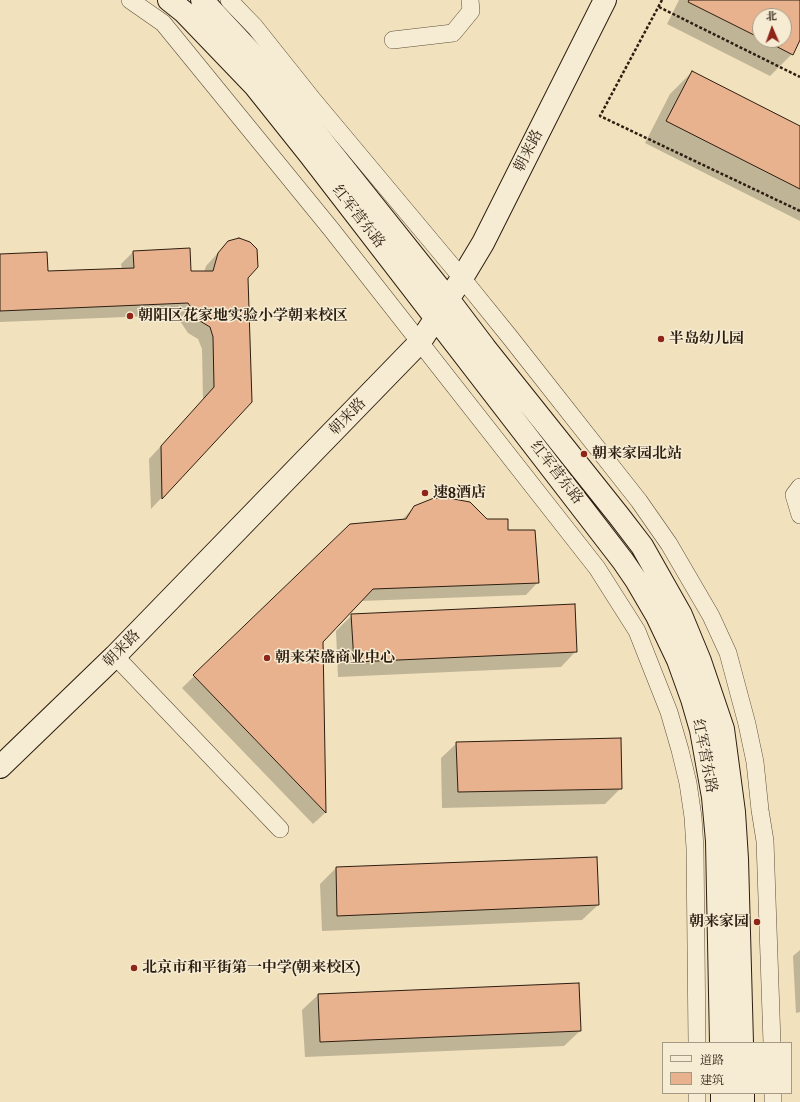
<!DOCTYPE html>
<meta charset="utf-8">
<style>
body{margin:0}
#map{position:relative;width:800px;height:1102px;overflow:hidden;background:#f1e1bc;font-family:"IM FELL Great Primer","Noto Serif SC",serif}
canvas{display:block}
.legend{position:absolute;left:662px;top:1042px;width:130px;height:52px;box-sizing:border-box;background:#f6ecd3;border:1px solid #a59a85;margin:0;padding:5px 7px;list-style:none;font-size:12px;color:#2c1e11}
.legend li{display:flex;align-items:center;gap:8px;height:20px}
.legend b{width:20px;border:1px solid #a59a85}
.north{position:absolute;left:752px;top:8px;width:40px;height:40px;box-sizing:border-box;background:#f6ecd3;border:1px solid #a59a85;border-radius:50%;rotate:358deg;font-size:11px;font-weight:700;line-height:16px;text-align:center;color:#2c1e11}
.north::after{content:'';display:block;margin:auto;width:14px;height:18px;background:#8f2418;clip-path:polygon(50% 0,100% 100%,50% 72%,0 100%)}
</style>
<div id="map">
<canvas width="800" height="1102"></canvas>
<ul class="legend">
<li><b style="height:5px;background:#f6ecd3"></b>道路</li>
<li><b style="height:11px;background:#e9b28e"></b>建筑</li>
</ul>
<div class="north">北</div>
</div>
<script>
const c = document.querySelector('canvas').getContext('2d');
c.lineJoin = 'round';
function fillPath(path, color) { c.fillStyle = color; c.fill(path, 'evenodd'); }
const poly = rows => new Path2D(rows.map(r => 'M' + r).join(''));
function strokePath(path, color, width, dash) { c.strokeStyle = color; c.lineWidth = width; c.lineCap = dash ? 'butt' : 'round'; c.setLineDash(dash || []); c.stroke(path); }
function write(font, color, halo, rows, align = 'center') {
  c.font = font + ' "IM FELL Great Primer","Noto Serif SC",serif'; c.lineWidth = 3; c.setLineDash([]); c.textBaseline = 'middle'; c.strokeStyle = halo; c.fillStyle = color; for (const [text, x, y, turn = 0] of rows) {
    c.save(); c.translate(x, y); c.rotate((+turn || 0) * Math.PI / 180); c.textAlign = isNaN(turn) ? turn : align; if (halo) c.strokeText(text, 0, 0); c.fillText(text, 0, 0); c.restore();
  }
}
const shadow = poly([
 [679,0,800,0,800,38,792,54,770,76,667,24],
 [760,16,784,16,784,40,760,40],
 [692,72,800,127,800,221,645,143,670,94],
 [228,242,247,277,251,402,151,509,149,459,203,400,202,349,198,339,188,333,176,315,0,322,0,255,47,272,122,269,121,264,133,252,190,272,204,272,206,266],
 [414,507,486,520,508,531,537,583,526,595,360,601,322,641,325,813,313,824,182,688,350,525,401,521],
 [352,615,576,651,561,667,338,677,336,631],
 [457,743,621,788,605,804,442,808,441,758],
 [596,858,598,905,582,920,322,931,320,884,336,868],
 [800,950,800,1012,796,1013,793,956],
 [318,995,580,1031,564,1046,305,1057,302,1010]
]);
const building = poly([
 [689,0,800,0,800,40,793,55,764,40,784,40,784,16,760,16,760,38,688,2,689,0],
 [692,71,800,126,800,189,666,121,692,71],
 [239,238,250,242,257,249,258,267,248,278,252,402,162,499,161,446,214,387,213,337,210,327,200,321,188,303,0,311,0,254,47,252,48,271,134,268,133,251,190,248,191,271,213,271,218,253,228,241,239,238],
 [434,498,448,498,470,502,487,519,508,519,508,530,535,530,539,583,373,589,323,642,326,813,193,675,350,524,406,519,414,506,434,498],
 [575,604,577,652,354,662,351,614,575,604],
 [621,738,622,789,458,792,456,742,621,738],
 [597,857,599,905,337,916,336,867,597,857],
 [579,983,581,1031,320,1042,318,994,579,983]
]);
const path = poly([
 [662,0,600,116,800,211],
 [659,7,800,77]
]);
const street = poly([
 [130,0,163,23,331,229,597,568,637,631,669,712,680,750,688,783,693,817,695,848,697,1043],
 [229,0,255,27,314,101,462,278,509,336,639,501,669,544,711,616,728,653,747,724,755,762,760,810,765,841,772,1043],
 [393,40,453,33,471,11,470,0],
 [800,487,794,495,800,515],
 [115,656,280,829],
 [697,1093,697,1102],
 [773,1093,773,1102]
]);
const secondary = poly([
 [169,0,184,12,255,86,310,155,623,561,636,580,657,616,678,660,692,699,701,730,713,797,717,841,721,1043],
 [202,0,269,72,326,146,448,299,485,348,619,516,642,546,681,615,700,661,723,729,734,812,737,859,742,1043],
 [0,767,115,656,420,342,462,278,483,243,605,0],
 [722,1093,722,1102],
 [743,1093,743,1102]
]);
const markers = [
 [130,316,4,"#8f2418"],
 [661,339,4,"#8f2418"],
 [584,454,4,"#8f2418"],
 [425,493,4,"#8f2418"],
 [267,658,4,"#8f2418"],
 [757,922,4,"#8f2418"],
 [134,968,4,"#8f2418"]
];
const streetNames = [
 ["朝来路",529,151,-63],
 ["红军营东路",358,217,52],
 ["朝来路",348,417,-46],
 ["红军营东路",556,473,52],
 ["朝来路",122,649,-45],
 ["红军营东路",704,756,79]
];
const poiNames = [
 ["朝阳区花家地实验小学朝来校区",138,316],
 ["半岛幼儿园",669,339],
 ["朝来家园北站",592,454],
 ["速8酒店",433,493],
 ["朝来荣盛商业中心",275,658],
 ["朝来家园",749,922,"right"],
 ["北京市和平街第一中学(朝来校区)",142,968]
];
fillPath(shadow, '#0003');
fillPath(building, '#e9b28e');
strokePath(building, '#2c1e11', 1);
strokePath(street, '#5d4f3c', 18);
strokePath(secondary, '#2c1e11', 24);
strokePath(path, '#2c1e11', 2.5, [3, 2]);
strokePath(street, '#f6ecd3', 17);
strokePath(secondary, '#f6ecd3', 22);
for (const [x, y, r, color] of markers) { const dot = new Path2D(); dot.arc(x, y, r, 0, 2 * Math.PI); c.fillStyle = color; c.fill(dot); strokePath(dot, '#f6ecd3', 1.5); }
write('15px', '#2c1e11', '#f6ecd3', streetNames);
write('bold 15px', '#2c1e11', '#f6ecd3', poiNames, 'left');
</script>
